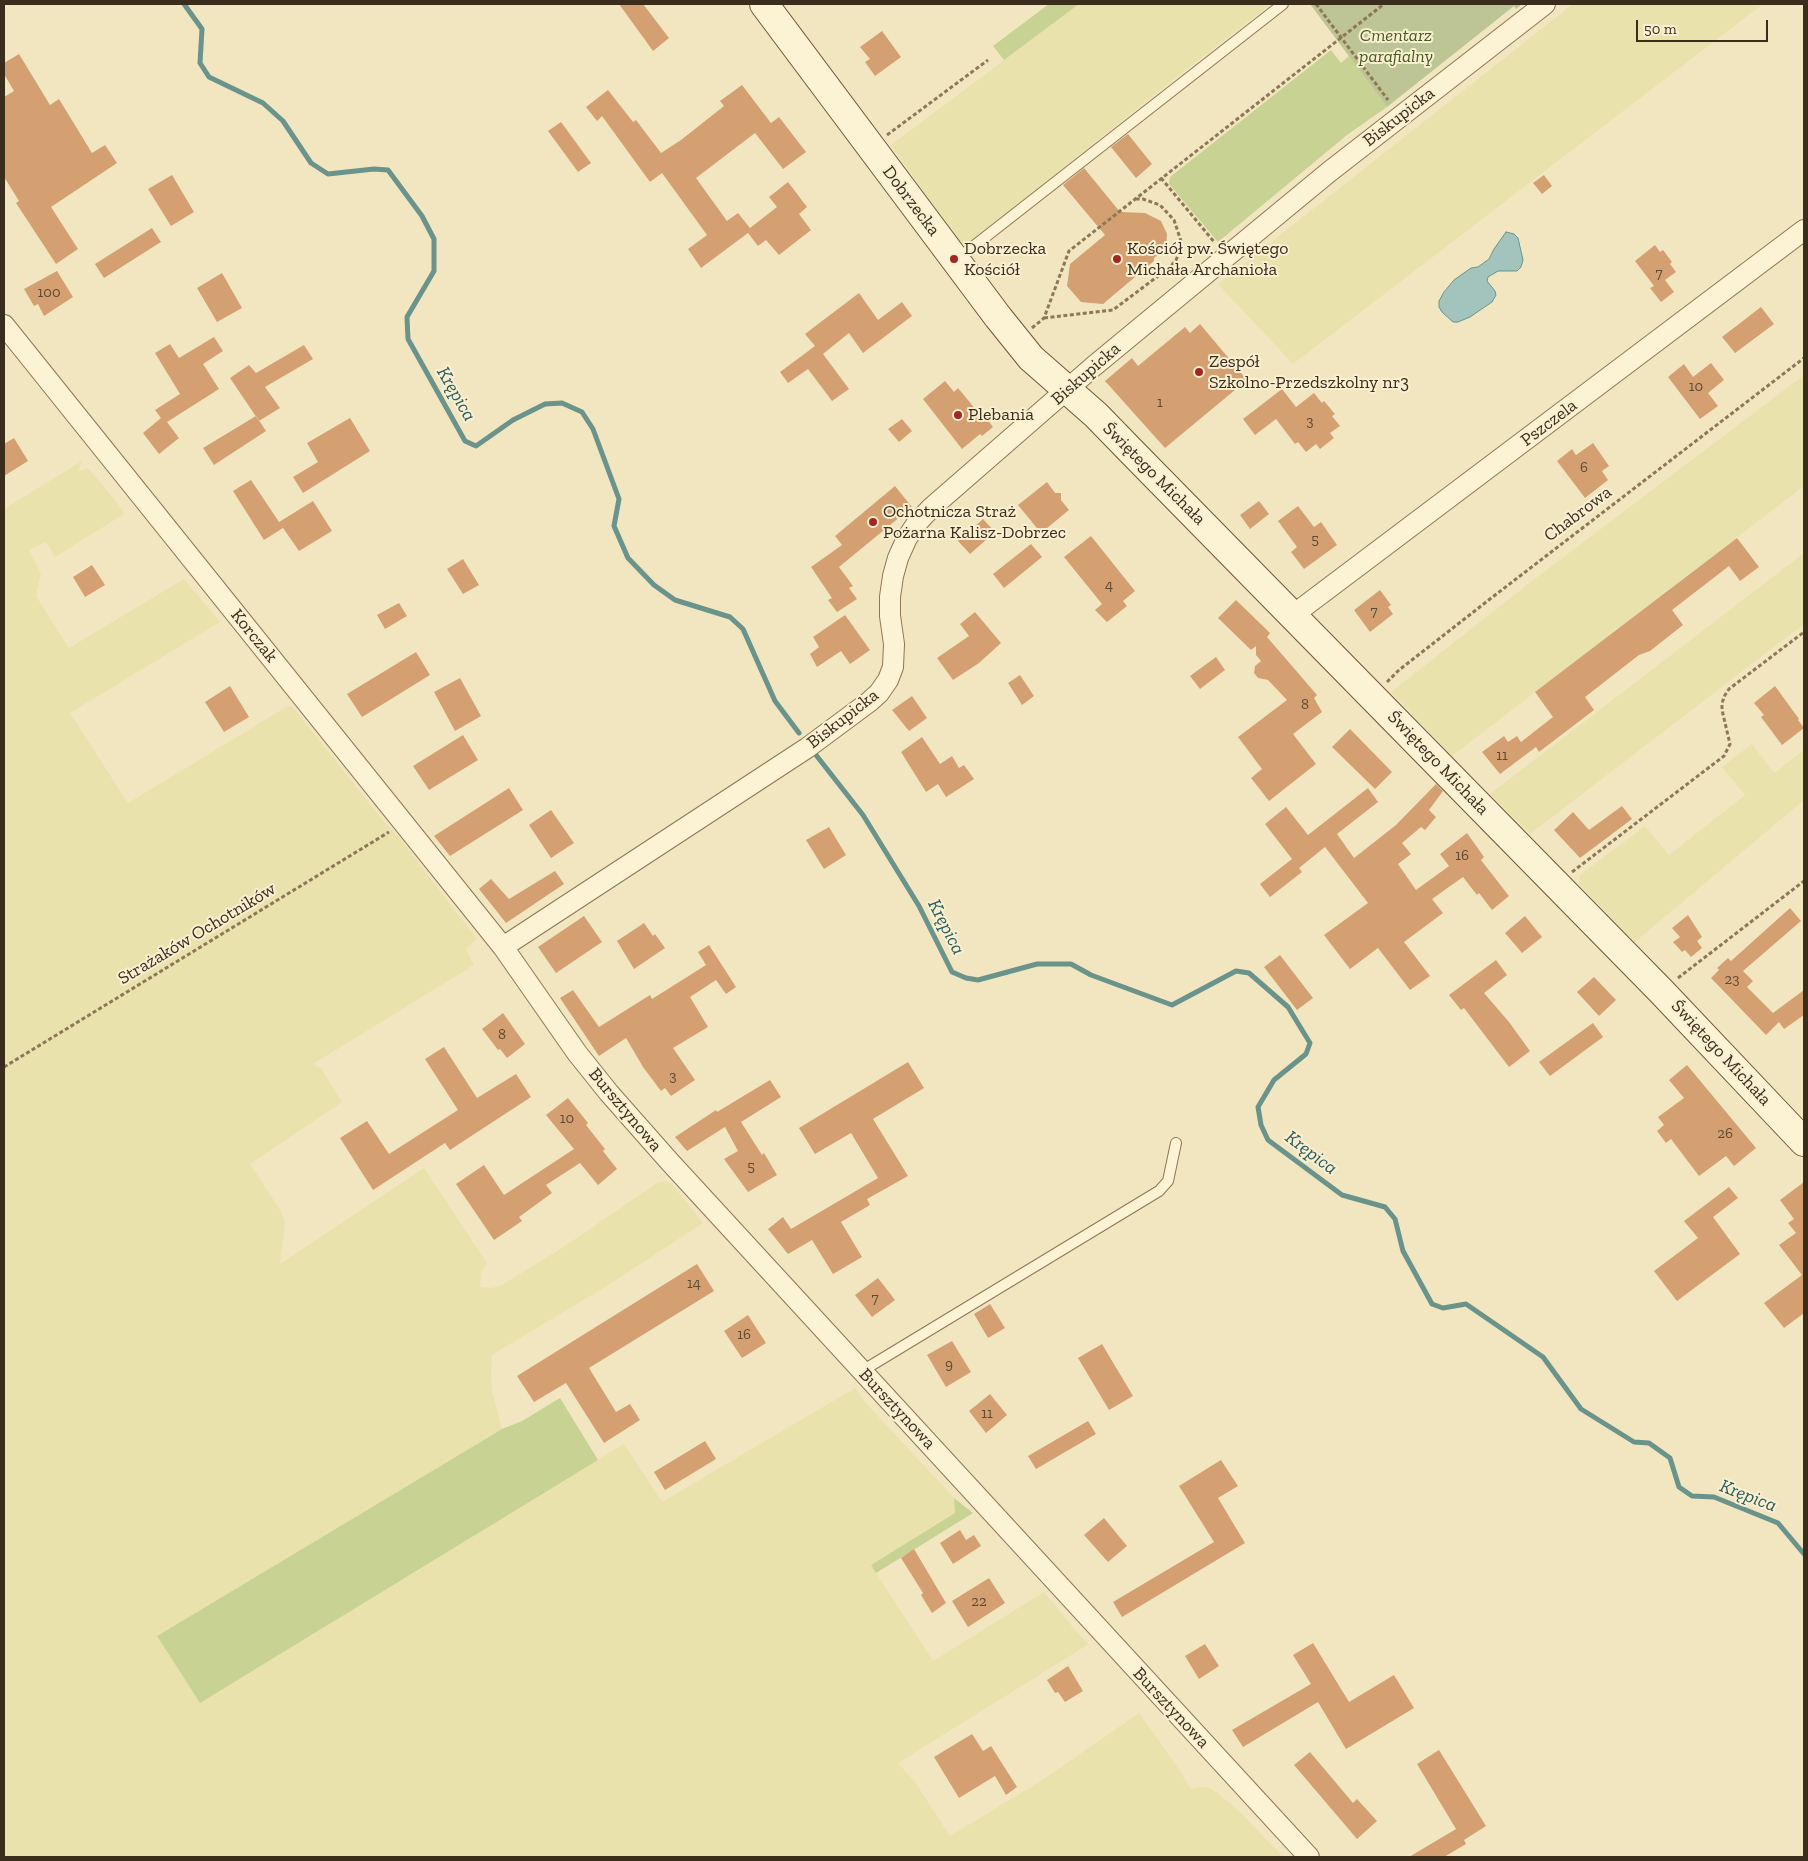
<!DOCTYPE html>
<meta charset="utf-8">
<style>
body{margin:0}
#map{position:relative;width:1808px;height:1861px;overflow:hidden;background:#f2e6c0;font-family:"Zilla Slab",serif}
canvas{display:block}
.frame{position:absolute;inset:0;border:5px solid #3b2d1c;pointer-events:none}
.scale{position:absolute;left:1636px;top:20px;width:132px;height:22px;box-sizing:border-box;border:2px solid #3b2d1c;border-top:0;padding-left:6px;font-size:15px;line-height:18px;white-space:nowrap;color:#3b2d1c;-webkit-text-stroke:4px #f9efd1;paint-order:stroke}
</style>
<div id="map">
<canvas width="1808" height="1861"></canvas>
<div class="frame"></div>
<div class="scale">50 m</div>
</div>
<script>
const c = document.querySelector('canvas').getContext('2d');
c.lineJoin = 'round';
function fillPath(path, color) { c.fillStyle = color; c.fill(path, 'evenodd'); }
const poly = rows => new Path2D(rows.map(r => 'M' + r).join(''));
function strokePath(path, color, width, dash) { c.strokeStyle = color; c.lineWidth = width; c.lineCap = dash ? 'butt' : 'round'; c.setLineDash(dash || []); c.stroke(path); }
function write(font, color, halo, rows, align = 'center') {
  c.font = font + ' "Zilla Slab",serif'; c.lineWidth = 4; c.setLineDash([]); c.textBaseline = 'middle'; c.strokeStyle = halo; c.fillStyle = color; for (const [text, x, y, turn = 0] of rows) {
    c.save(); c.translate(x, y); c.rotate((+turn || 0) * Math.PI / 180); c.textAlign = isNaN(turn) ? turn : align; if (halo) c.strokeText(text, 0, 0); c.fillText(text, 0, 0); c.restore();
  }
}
const farmland = poly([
 [1079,4,1271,4,1174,79,967,245,962,244,927,197,891,145],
 [1573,4,1763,4,1293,364,1218,284],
 [1804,375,1804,486,1452,756,1391,692,1532,581],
 [82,461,78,471,88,468,119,505,124,514,55,557,46,542,29,550,41,574,36,596,69,648,184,579,220,622,70,713,128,803,288,706,292,706,386,824,398,836,477,939,466,949,474,965,313,1064,321,1068,342,1102,250,1164,281,1211,285,1223,280,1264,424,1168,487,1263,481,1272,480,1287,492,1288,502,1285,565,1246,657,1183,662,1181,672,1184,703,1223,607,1286,492,1355,491,1376,492,1391,502,1429,157,1636,200,1703,624,1444,662,1502,855,1388,865,1402,954,1498,955,1513,871,1565,933,1661,1044,1592,1076,1631,1089,1644,898,1763,915,1782,950,1836,1044,1779,1139,1713,1178,1768,1191,1789,1200,1787,1210,1788,1220,1795,1242,1814,1283,1857,4,1857,4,509],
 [1804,553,1804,624,1530,834,1490,794],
 [1752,744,1774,773,1804,750,1804,800,1635,942,1579,884,1580,875,1645,826,1669,855,1745,795,1722,767]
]);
const green = poly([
 [1049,4,1079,4,1004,60,993,46],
 [1331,50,1341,63,1349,56,1387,107,1347,135,1218,242,1169,184,1170,177],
 [560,1398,598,1460,200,1703,157,1636,502,1429,522,1421],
 [954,1498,973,1513,876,1573,871,1565,955,1513]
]);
const cemetery = poly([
 [1310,4,1522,4,1516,9,1514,6,1387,107]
]);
const water = poly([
 [1506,232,1514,234,1518,238,1523,260,1521,267,1517,271,1498,271,1488,277,1487,281,1495,291,1496,295,1492,302,1470,317,1458,322,1453,322,1442,312,1439,307,1439,301,1444,292,1454,280,1471,268,1478,267,1489,259,1494,249,1506,232]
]);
const stream = poly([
 [184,4,202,29,200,63,209,77,263,103,283,121,311,163,328,174,374,169,388,170,422,216,434,239,434,271,407,317,408,339,465,441,476,446,513,420,545,404,562,403,582,412,593,429,619,499,614,526,628,558,654,585,675,600,730,617,743,629,775,701,799,733],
 [816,755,863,815,919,906,952,972,966,978,978,980,1037,964,1071,964,1091,975,1172,1005,1236,971,1249,973,1288,1007,1310,1043,1306,1054,1274,1080,1258,1107,1261,1125,1268,1140,1342,1195,1385,1207,1395,1219,1403,1251,1432,1304,1443,1308,1466,1304,1543,1357,1581,1409,1634,1442,1649,1443,1670,1458,1679,1487,1692,1496,1714,1497,1778,1523,1804,1554]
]);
const building = poly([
 [619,4,643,4,669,38,653,51],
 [882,31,901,57,875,76,865,62,870,59,860,47],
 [19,54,50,105,59,99,92,153,105,145,117,163,51,207,78,249,56,264,16,203,19,201,4,177,4,97,14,91,4,74,4,63],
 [742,85,771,123,779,117,806,152,783,169,755,133,696,178,727,221,738,213,750,228,777,207,769,197,788,182,807,207,799,214,811,230,779,255,766,240,758,246,748,233,701,268,688,249,707,235,662,173,650,182,602,116,597,121,586,107,608,90,633,122,636,120,661,153,681,140,724,106,720,101],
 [561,122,591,163,578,172,548,131],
 [1128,134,1152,164,1136,178,1111,147],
 [1084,168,1120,212,1145,213,1161,221,1167,234,1166,249,1154,258,1154,261,1103,304,1081,302,1067,286,1070,264,1105,235,1063,185],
 [172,175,194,212,171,226,148,189],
 [1544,175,1552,186,1542,194,1533,183],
 [152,228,161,242,104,278,95,264],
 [1655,245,1660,252,1663,250,1672,262,1670,264,1676,272,1665,280,1674,292,1661,302,1650,288,1654,286,1635,261],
 [57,271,73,297,44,316,38,304,34,306,24,289],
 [222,273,242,308,217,322,197,288],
 [859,293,878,320,902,302,912,316,863,353,849,333,823,354,849,389,832,401,808,369,788,383,780,372,815,346,805,334],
 [1761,307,1774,324,1735,353,1722,337],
 [1200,324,1247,380,1165,448,1105,381,1132,358,1138,366,1185,327,1190,333],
 [214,337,223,351,203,364,219,389,167,422,179,438,159,454,143,433,161,418,155,410,180,394,155,353,170,344,179,358],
 [304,345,313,359,265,387,280,408,259,421,230,378,249,365,256,373],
 [1711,363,1724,380,1708,393,1718,406,1700,419,1668,377,1684,364,1693,377],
 [945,381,954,392,958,388,981,416,983,414,993,427,982,436,980,434,962,449,923,399],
 [1282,389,1296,407,1314,393,1322,403,1324,401,1335,414,1332,416,1340,426,1330,433,1334,438,1320,449,1316,444,1306,452,1298,442,1295,444,1276,419,1255,435,1243,419],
 [256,416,266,431,214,465,203,448],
 [350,418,370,451,303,493,293,477,318,462,307,443],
 [902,419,912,431,899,442,888,429],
 [14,438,28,461,4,476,4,444],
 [1593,443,1609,466,1602,471,1608,480,1585,498,1557,461,1572,449,1576,455],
 [251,480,279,522,313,501,332,531,299,551,283,528,264,540,233,491],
 [1047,482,1055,493,1061,493,1061,500,1069,510,1041,533,1018,505],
 [895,486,912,507,839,567,853,586,849,588,857,599,837,612,828,600,832,598,811,567,842,545,835,536],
 [1259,501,1269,514,1250,529,1240,515],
 [1298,506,1314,527,1321,522,1337,545,1304,569,1291,552,1297,547,1278,521],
 [983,519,995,532,970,554,958,541],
 [1091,536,1135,591,1123,601,1127,606,1107,622,1095,610,1102,604,1064,557],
 [1737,538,1759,567,1740,581,1729,566,1672,610,1683,625,1650,651,1639,655,1585,697,1594,710,1539,752,1536,747,1500,774,1482,752,1504,736,1508,742,1517,736,1521,742,1553,717,1535,692],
 [1031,544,1042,557,1004,588,993,574],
 [463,559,479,585,463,594,447,569],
 [92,565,105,585,85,597,73,577],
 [1380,590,1391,605,1388,607,1393,614,1370,632,1354,610],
 [1236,600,1270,633,1267,637,1317,695,1314,698,1322,712,1293,734,1316,764,1269,801,1251,778,1262,769,1238,737,1287,700,1268,680,1258,678,1254,673,1255,666,1261,661,1256,655,1256,646,1251,650,1218,618],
 [399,603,407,616,385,629,377,615],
 [975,612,1001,643,979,663,953,680,937,658,969,636,960,624],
 [845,615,870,650,850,664,841,651,817,667,810,654,819,647,813,637],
 [416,652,430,675,362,717,347,694],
 [1216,657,1225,670,1200,689,1190,676],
 [1020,675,1034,696,1022,705,1008,683],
 [460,678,481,716,455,731,434,692],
 [230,686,249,717,224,732,205,702],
 [1775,686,1799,719,1798,720,1804,728,1782,745,1761,717,1764,715,1754,703],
 [912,696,927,718,909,731,892,710],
 [1350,729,1392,772,1375,789,1332,747],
 [463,735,478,760,429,790,413,766],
 [922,737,940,764,952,756,959,768,964,765,974,779,946,797,938,784,926,792,901,752],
 [1436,784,1443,791,1429,810,1436,817,1425,830,1421,827,1402,843,1411,854,1398,864,1416,890,1449,866,1440,854,1467,833,1484,857,1481,860,1509,896,1492,910,1479,893,1477,895,1463,877,1432,899,1443,913,1404,942,1430,976,1410,990,1378,948,1350,969,1324,935,1368,903,1325,847,1299,868,1302,872,1270,897,1260,884,1292,859,1265,824,1286,807,1308,835,1368,788,1378,802,1337,834,1354,858,1396,825],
 [509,788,523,810,450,856,434,836],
 [1622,806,1632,819,1580,858,1554,830,1573,812,1589,830],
 [551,810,574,843,551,858,529,825],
 [829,827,846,855,824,869,806,840],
 [555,871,564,884,506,923,479,889,491,879,509,899],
 [1790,908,1801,921,1743,971,1753,981,1747,987,1773,1013,1804,990,1804,1015,1784,1029,1779,1022,1766,1035,1711,978,1719,970,1717,968,1728,958,1731,961],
 [1688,915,1702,937,1697,941,1702,948,1691,957,1685,950,1682,952,1673,942,1680,937,1672,928],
 [584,916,602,942,556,973,538,947],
 [1525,916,1542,937,1522,953,1505,933],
 [644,923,653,936,655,934,665,948,634,969,617,941],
 [709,945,736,987,726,994,716,980,690,997,708,1027,673,1048,695,1080,671,1096,665,1088,661,1091,643,1067,626,1038,599,1056,560,998,573,990,599,1027,650,995,652,999,706,965,698,952],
 [1280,955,1313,998,1297,1010,1264,967],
 [1496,960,1507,975,1484,993,1509,1022,1530,1051,1509,1067,1464,1008,1461,1010,1449,995],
 [1594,977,1616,1000,1599,1016,1577,992],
 [503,1013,525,1044,507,1058,500,1049,498,1050,482,1029],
 [1593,1023,1603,1037,1550,1076,1539,1062],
 [444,1047,477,1098,516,1074,531,1097,450,1150,445,1143,373,1190,340,1138,367,1121,389,1154,458,1110,425,1059],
 [908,1062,924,1088,873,1119,908,1176,867,1199,870,1205,841,1222,862,1257,833,1274,812,1240,788,1254,768,1229,783,1217,791,1229,878,1178,851,1133,815,1154,799,1128],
 [1687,1065,1756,1148,1734,1166,1726,1156,1699,1176,1671,1139,1666,1143,1657,1131,1664,1125,1658,1117,1684,1098,1669,1080],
 [770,1080,781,1097,741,1122,762,1155,764,1153,777,1175,748,1192,724,1159,738,1151,725,1127,687,1151,675,1137,716,1110,717,1112],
 [568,1098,588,1123,586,1125,605,1149,603,1151,617,1169,598,1185,580,1163,546,1185,552,1193,519,1217,522,1221,494,1240,456,1184,484,1165,504,1195,574,1149,546,1115],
 [1804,1182,1804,1313,1784,1328,1764,1303,1802,1275,1779,1245,1796,1233,1788,1223,1794,1219,1780,1200],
 [1729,1187,1738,1198,1713,1217,1740,1254,1677,1301,1654,1271,1698,1238,1684,1221],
 [697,1264,714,1291,589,1368,616,1412,630,1404,640,1420,604,1443,566,1383,534,1402,517,1376],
 [878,1278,895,1300,872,1317,855,1295],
 [990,1304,1005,1328,988,1338,974,1314],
 [748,1315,766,1343,742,1358,724,1331],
 [952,1341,971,1372,946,1387,927,1355],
 [1102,1344,1133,1396,1109,1410,1078,1358],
 [990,1394,1007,1415,986,1433,969,1411],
 [1088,1421,1096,1434,1036,1469,1028,1456],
 [705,1441,716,1459,665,1490,654,1472],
 [1221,1460,1238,1486,1218,1498,1245,1543,1122,1617,1113,1602,1214,1542,1179,1486],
 [1104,1518,1127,1546,1108,1562,1084,1535],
 [960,1530,966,1540,974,1535,981,1546,953,1564,940,1543],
 [914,1549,946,1603,932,1613,921,1595,923,1593,901,1558],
 [989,1578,1005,1603,968,1627,952,1601],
 [1313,1643,1349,1702,1394,1675,1414,1708,1346,1749,1318,1702,1243,1747,1232,1730,1311,1684,1293,1655],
 [1205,1644,1219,1666,1199,1679,1185,1656],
 [1068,1666,1083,1691,1065,1702,1058,1692,1055,1693,1047,1680],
 [972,1734,983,1751,991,1746,1017,1787,1006,1795,995,1776,959,1798,934,1757],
 [1439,1750,1486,1826,1464,1840,1466,1844,1444,1857,1409,1857,1456,1829,1417,1764],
 [1310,1752,1353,1803,1357,1799,1377,1821,1357,1839,1294,1765]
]);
const path = poly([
 [1316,4,1388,100],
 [887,135,988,60],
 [1161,178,1215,243],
 [1044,318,1113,310,1170,267,1176,260,1180,251,1181,241,1174,220,1160,205,1143,199,1134,199],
 [1032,328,1044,318,1069,251,1384,4],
 [1387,682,1399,670,1490,599,1804,358],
 [1572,872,1724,756,1730,744,1722,710,1722,703,1725,695,1729,689,1804,632],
 [1678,978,1804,881],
 [4,1067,389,832]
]);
const lane = poly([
 [956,260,1283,4],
 [862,1371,1159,1191,1168,1181,1176,1143]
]);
const street = poly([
 [4,325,503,947,577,1053,609,1093,669,1161,1309,1857],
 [1293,615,1804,230],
 [503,947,807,748,869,702,879,693,888,680,893,667,894,644,890,616,890,597,893,576,898,558,907,538,917,523,931,508,1094,366,1226,257,1329,172,1545,4]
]);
const secondary = poly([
 [764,4,998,317,1031,358,1096,415,1131,451,1661,991,1804,1142]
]);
const markers = [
 [954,259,5,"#a32620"],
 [1117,259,5,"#a32620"],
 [1199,372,5,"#a32620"],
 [958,415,5,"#a32620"],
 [873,522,5,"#a32620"]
];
const numberNames = [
 ["7",1659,274],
 ["100",49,293],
 ["10",1696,387],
 ["1",1160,403],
 ["3",1310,422],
 ["6",1584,468],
 ["5",1315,540],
 ["4",1109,586],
 ["7",1374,612],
 ["8",1305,705],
 ["11",1502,756],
 ["16",1462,856],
 ["23",1732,980],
 ["8",502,1035],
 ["3",673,1077],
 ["10",567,1119],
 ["26",1725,1134],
 ["5",751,1167],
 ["14",694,1284],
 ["7",875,1299],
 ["16",744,1335],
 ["9",949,1365],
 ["11",987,1414],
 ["22",979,1602]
];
const parkNames = [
 ["Cmentarz",1396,36],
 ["parafialny",1396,57]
];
const streetNames = [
 ["Biskupicka",1399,117,-38],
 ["Dobrzecka",911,201,53],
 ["Biskupicka",1086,374,-41],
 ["Pszczela",1549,423,-37],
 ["Świętego Michała",1154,474,45],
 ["Chabrowa",1578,514,-37],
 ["Korczak",254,636,51],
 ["Biskupicka",843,719,-38],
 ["Świętego Michała",1438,763,46],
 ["Strażaków Ochotników",197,934,-31],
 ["Świętego Michała",1721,1053,47],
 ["Bursztynowa",625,1110,50],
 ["Bursztynowa",897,1409,47],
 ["Bursztynowa",1171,1708,47]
];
const poiNames = [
 ["Dobrzecka",964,249],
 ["Kościół",964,270],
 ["Kościół pw. Świętego",1127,249],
 ["Michała Archanioła",1127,270],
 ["Zespół",1209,362],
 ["Szkolno-Przedszkolny nr3",1209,383],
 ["Plebania",968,415],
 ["Ochotnicza Straż",883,512],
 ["Pożarna Kalisz-Dobrzec",883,533]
];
const waterNames = [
 ["Krępica",456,394,60],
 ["Krępica",946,927,63],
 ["Krępica",1311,1153,37],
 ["Krępica",1748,1496,21]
];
fillPath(farmland, '#e9e2ad');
fillPath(green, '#c7d293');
fillPath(cemetery, '#bcc593');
fillPath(water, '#a3c4bc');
strokePath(water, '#69938b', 1);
strokePath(stream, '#69938b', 5);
fillPath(building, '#d4a072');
strokePath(lane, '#8d7756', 12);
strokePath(street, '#8d7756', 22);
strokePath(secondary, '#6f5739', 30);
strokePath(path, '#8d7756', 3, [4, 2.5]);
strokePath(lane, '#fcf2d4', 10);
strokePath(street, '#fcf2d4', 20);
strokePath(secondary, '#fcf2d4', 28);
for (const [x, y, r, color] of markers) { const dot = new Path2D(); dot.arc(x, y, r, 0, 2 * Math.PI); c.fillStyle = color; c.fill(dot); strokePath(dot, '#f9efd1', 2); }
write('15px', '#614a32', null, numberNames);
write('italic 18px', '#485a20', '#f9efd1', parkNames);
write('18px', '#3b2d1c', '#f9efd1', streetNames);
write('18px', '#3b2d1c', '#f9efd1', poiNames, 'left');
write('italic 19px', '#2a5d5c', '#f9efd1', waterNames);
</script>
